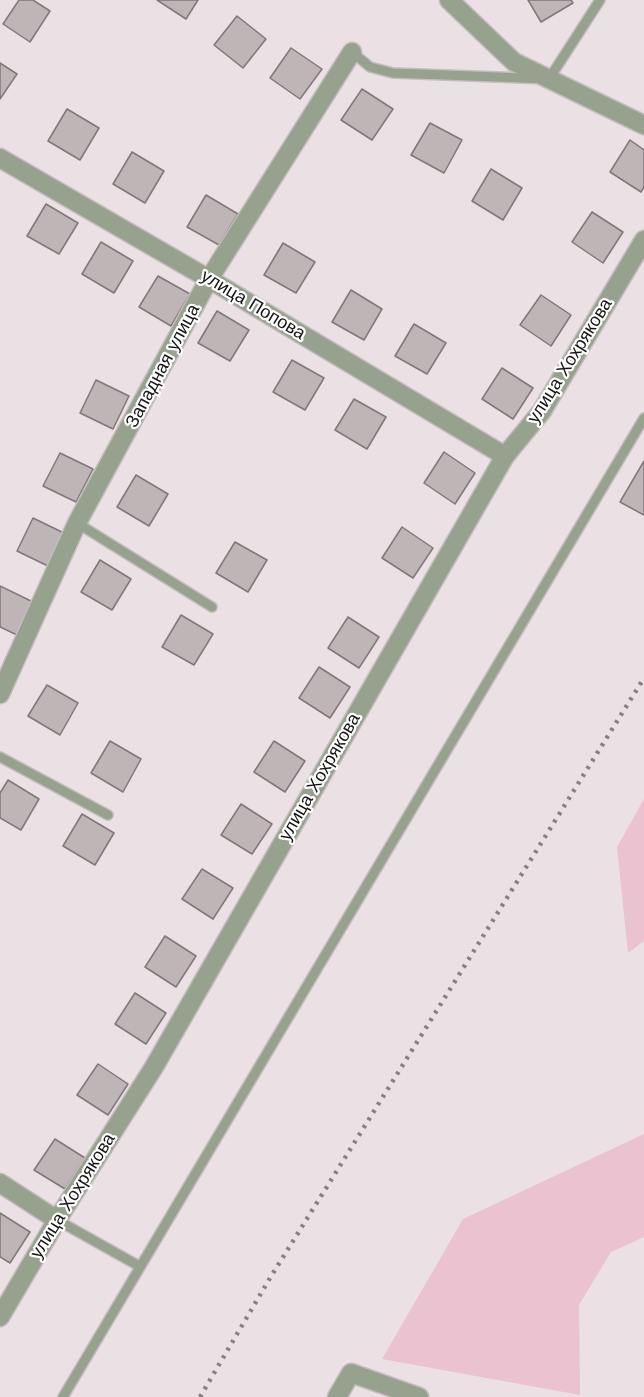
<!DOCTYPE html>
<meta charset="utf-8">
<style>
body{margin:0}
canvas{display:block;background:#ebe1e4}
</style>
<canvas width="644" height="1397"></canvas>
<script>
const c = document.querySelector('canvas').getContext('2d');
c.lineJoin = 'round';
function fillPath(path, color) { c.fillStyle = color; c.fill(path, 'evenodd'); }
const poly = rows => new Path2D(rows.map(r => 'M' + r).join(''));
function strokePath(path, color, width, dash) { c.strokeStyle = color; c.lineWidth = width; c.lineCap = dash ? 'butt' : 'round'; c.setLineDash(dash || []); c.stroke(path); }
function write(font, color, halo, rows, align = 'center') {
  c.font = font + ' "Work Sans",sans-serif'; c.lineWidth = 4.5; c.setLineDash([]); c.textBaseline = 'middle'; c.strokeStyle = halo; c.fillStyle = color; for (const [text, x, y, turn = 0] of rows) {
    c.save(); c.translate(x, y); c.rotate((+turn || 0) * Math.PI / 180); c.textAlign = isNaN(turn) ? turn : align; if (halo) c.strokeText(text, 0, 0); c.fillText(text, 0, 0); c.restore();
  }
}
const green = poly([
 [644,799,644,941,628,953,617,847],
 [644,1134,644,1237,611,1252,579,1305,580,1395,382,1359,463,1219]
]);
const building = poly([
 [19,0,33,0,50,11,30,42,3,24,19,0],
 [157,0,198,0,186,19,157,0],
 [528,0,571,0,573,3,541,22,528,0],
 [237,16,266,39,243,68,214,45,237,16],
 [291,48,322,69,300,99,270,78,291,48],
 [0,63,17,74,0,99,0,63],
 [362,89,393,109,372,140,341,120,362,89],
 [67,109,99,128,80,160,48,141,67,109],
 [430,123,462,140,444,173,411,155,430,123],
 [630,140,644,150,644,187,641,192,610,172,630,140],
 [132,152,164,171,145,203,113,184,132,152],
 [491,169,522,188,503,220,472,201,491,169],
 [206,195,238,214,219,245,187,227,206,195],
 [46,204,78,223,59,254,27,236,46,204],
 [592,212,623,232,603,263,572,242,592,212],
 [101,242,133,261,114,293,82,274,101,242],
 [283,243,315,262,296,293,264,275,283,243],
 [158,276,190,294,171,326,139,307,158,276],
 [351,290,382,309,364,340,332,322,351,290],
 [541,295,571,315,551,346,520,325,541,295],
 [217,311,249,330,230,361,198,343,217,311],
 [414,324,446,343,427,374,395,356,414,324],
 [292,360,324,378,305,410,273,392,292,360],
 [502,368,533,388,513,419,482,399,502,368],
 [96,380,129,396,113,429,80,413,96,380],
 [354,399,386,417,367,449,335,430,354,399],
 [444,452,475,473,455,504,424,483,444,452],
 [60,453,93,469,76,502,43,486,60,453],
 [644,461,644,515,620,502,644,461],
 [136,475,168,494,149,526,117,507,136,475],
 [33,518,66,534,50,567,17,551,33,518],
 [402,527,433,548,413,578,382,558,402,527],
 [235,542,267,560,248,592,216,573,235,542],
 [100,560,131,579,112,610,81,592,100,560],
 [0,586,33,602,17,635,0,627,0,586],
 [181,615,213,634,194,665,162,647,181,615],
 [348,617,379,637,359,668,328,648,348,617],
 [319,667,350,687,330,718,299,698,319,667],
 [47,685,78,703,60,735,28,716,47,685],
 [110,741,141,759,123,792,91,773,110,741],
 [274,741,305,761,285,792,254,772,274,741],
 [8,780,39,799,21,830,0,818,0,793,8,780],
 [241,804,272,824,252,854,221,835,241,804],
 [82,814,114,833,95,865,63,846,82,814],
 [202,869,233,888,213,919,182,899,202,869],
 [165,936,196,956,176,987,145,967,165,936],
 [135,993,166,1013,146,1044,115,1024,135,993],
 [98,1064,128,1084,108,1115,77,1095,98,1064],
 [55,1139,85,1158,65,1189,34,1170,55,1139],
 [0,1213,30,1232,10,1263,0,1257,0,1213]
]);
const service = poly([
 [352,52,370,67,393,73,549,79,600,0],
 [77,523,212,607],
 [0,757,108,815],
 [57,1220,139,1266],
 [63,1397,644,418]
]);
const minor = poly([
 [449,0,514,62,644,125],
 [0,158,209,279,505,456],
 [0,694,77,523,209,279,352,52],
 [0,1183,57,1220],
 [0,1317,57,1220,154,1067,505,456,542,411,644,240],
 [337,1397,351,1373,419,1397]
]);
const rail = poly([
 [200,1397,270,1278,644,678]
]);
const streetNames = [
 ["улица Попова",253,305,31],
 ["улица Хохрякова",570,361,-58],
 ["Западная улица",163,366,-62],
 ["улица Хохрякова",320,777,-60],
 ["улица Хохрякова",73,1196,-58]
];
fillPath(green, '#ebc2cf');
fillPath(building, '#beb5b7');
strokePath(building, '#7f7779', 1.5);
strokePath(service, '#c5bcbf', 12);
strokePath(minor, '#c5bcbf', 21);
strokePath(service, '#96a18e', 9);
strokePath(minor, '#96a18e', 18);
strokePath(rail, '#878082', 4.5, [3, 6]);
write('18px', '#161314', '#fff', streetNames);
</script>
